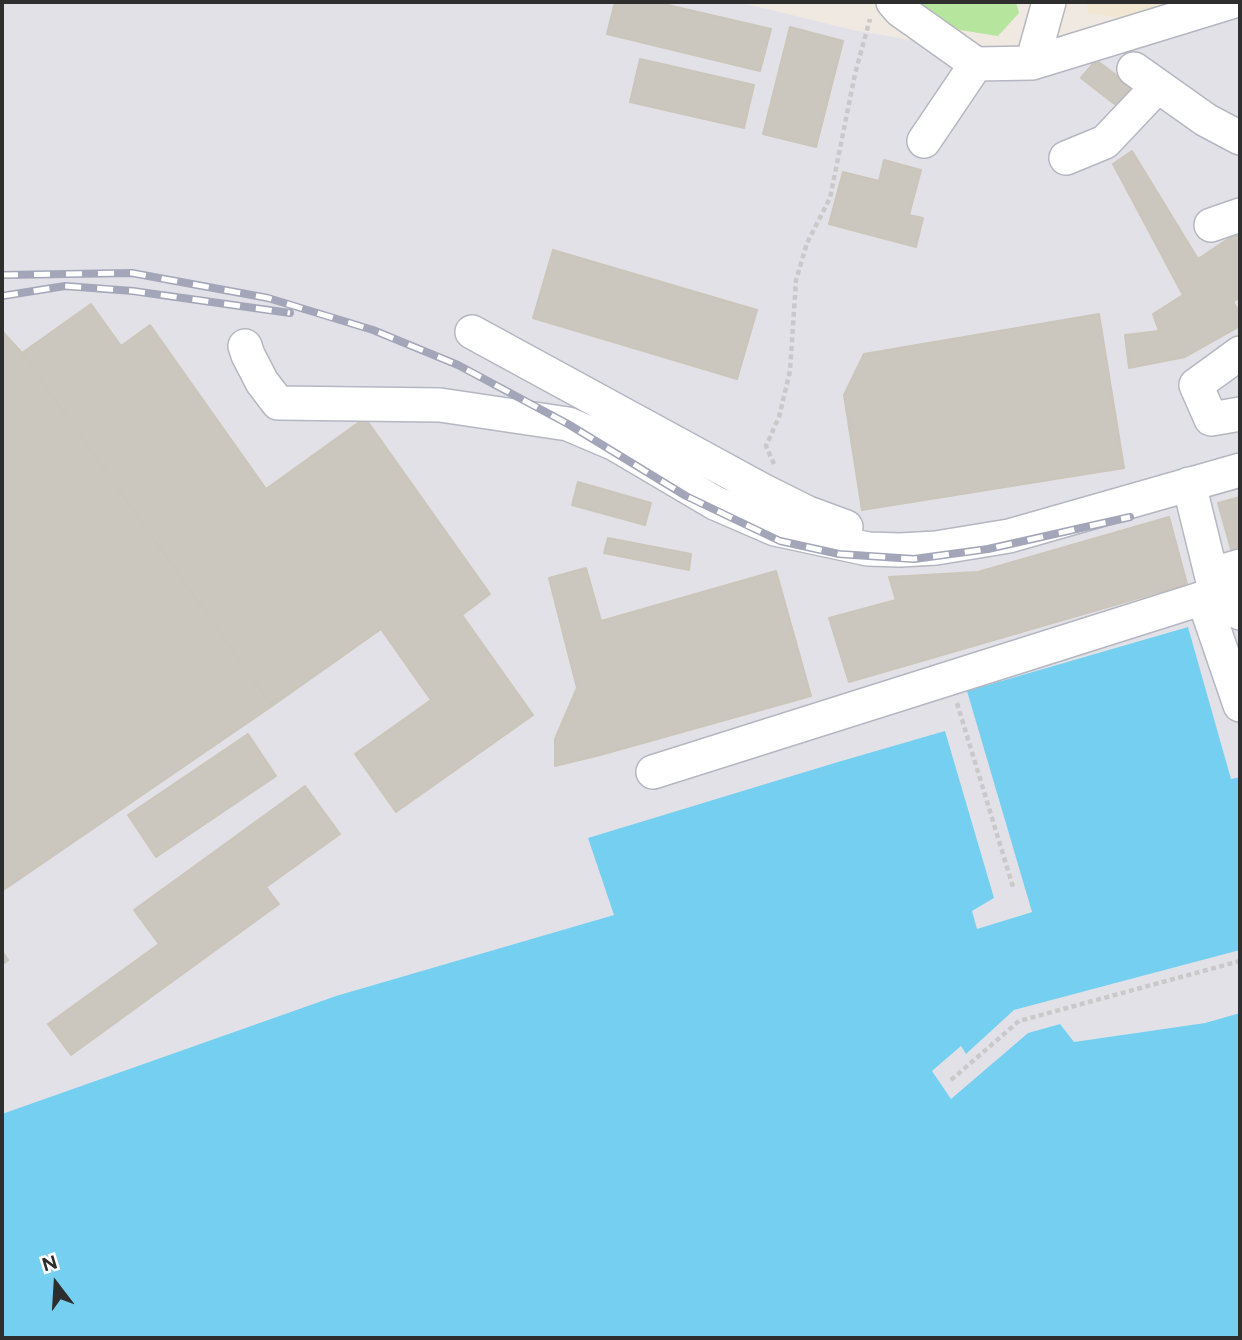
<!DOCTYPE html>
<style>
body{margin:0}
#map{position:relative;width:1242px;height:1340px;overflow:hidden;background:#efe9e1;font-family:Figtree,sans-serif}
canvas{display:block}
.frame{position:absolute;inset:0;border:4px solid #2e2e2e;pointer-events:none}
.north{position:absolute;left:21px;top:1249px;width:70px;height:70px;-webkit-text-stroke:5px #fff;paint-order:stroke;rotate:343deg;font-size:19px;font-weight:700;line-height:28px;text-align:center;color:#2e2e2e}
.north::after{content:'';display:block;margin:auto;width:24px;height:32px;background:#2e2e2e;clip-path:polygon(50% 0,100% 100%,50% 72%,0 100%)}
</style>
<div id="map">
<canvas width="1242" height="1340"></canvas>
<div class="frame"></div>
<div class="north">N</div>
</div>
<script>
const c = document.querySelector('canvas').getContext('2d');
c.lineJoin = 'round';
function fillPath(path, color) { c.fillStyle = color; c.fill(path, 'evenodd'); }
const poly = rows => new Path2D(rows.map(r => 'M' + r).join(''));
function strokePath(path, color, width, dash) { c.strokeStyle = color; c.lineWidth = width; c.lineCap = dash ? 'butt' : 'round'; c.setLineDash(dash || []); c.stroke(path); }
const industrial = poly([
 [2,2,738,2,853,30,1052,65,1240,11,1240,777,1231,780,1187,627,968,691,1032,911,977,930,971,911,993,898,589,838,615,915,336,996,2,1114],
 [1240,950,1240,1013,1205,1023,1074,1042,1059,1024,1028,1033,951,1100,932,1071,961,1046,967,1053,1014,1010]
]);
const education = poly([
 [1087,2,1178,2,1124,18,1088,13]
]);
const green = poly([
 [912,2,1016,2,1019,13,998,36,960,30]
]);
const water = poly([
 [1188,627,1231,779,1240,777,1240,950,1014,1010,966,1054,961,1046,932,1071,951,1099,1028,1033,1060,1024,1074,1042,1205,1023,1240,1013,1240,1338,2,1338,2,1114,336,996,614,915,588,838,838,762,945,731,994,898,972,911,977,929,1032,912,967,691]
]);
const building = poly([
 [615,2,655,2,771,29,760,71,607,34,615,2],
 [790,27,843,41,816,147,763,134,790,27],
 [640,59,754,85,744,128,630,102,640,59],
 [1096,60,1136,90,1121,109,1081,78,1096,60],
 [1132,151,1198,259,1240,231,1240,297,1233,302,1240,313,1240,326,1185,357,1129,368,1125,335,1159,331,1153,314,1183,295,1113,164,1132,151],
 [884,160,921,170,909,215,923,218,916,247,829,224,843,172,879,181,884,160],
 [553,250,757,310,737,379,533,318,553,250],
 [91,304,121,346,150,325,266,489,365,418,490,594,462,615,533,715,396,812,355,754,431,700,381,629,272,706,22,353,91,304],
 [1099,314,1124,468,862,510,844,395,864,354,1099,314],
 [2,331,22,353,272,706,2,891,2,331],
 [578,482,651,503,645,525,572,505,578,482],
 [1240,497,1240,561,1235,563,1218,503,1240,497],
 [1169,517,1187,584,849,682,829,618,896,600,889,577,978,572,1169,517],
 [608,538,691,554,689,570,604,553,608,538],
 [586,568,601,621,776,571,811,696,600,755,555,766,555,739,577,688,549,578,586,568],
 [248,734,276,776,156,857,128,815,248,734],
 [305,786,340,834,266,887,279,904,71,1055,48,1024,159,944,134,910,305,786],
 [2,951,8,960,2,965,2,951]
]);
const path = poly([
 [774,464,766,446,779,417,790,371,796,280,807,243,830,198,855,74,870,19],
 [957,703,1013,887],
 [951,1080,1019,1021,1240,961]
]);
const minor = poly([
 [893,2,900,10,976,64,1032,63,1231,2],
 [1032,63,1049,2],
 [1134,69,1206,120,1240,138],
 [924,141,976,64],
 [1066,158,1105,142,1158,86],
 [1211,225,1240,215],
 [472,332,762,490,808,513,846,527],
 [245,346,248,355,262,382,278,403,440,405,568,424,615,444,715,503,775,529,868,549,900,550,936,548,1009,536,1240,470],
 [1240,353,1196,385,1211,419,1240,414],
 [1212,574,1240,566],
 [1240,613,1235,598,1216,594,1208,612,1240,705],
 [653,772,1216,594,1189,484]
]);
const rail = poly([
 [2,275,132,273,268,298,373,330,458,365,568,424,686,496,780,541,839,554,914,559,988,549,1130,517],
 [2,296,65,286,133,291,290,313]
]);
fillPath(industrial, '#e3e1e8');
fillPath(education, '#f0e6d1');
fillPath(green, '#b6e59e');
fillPath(water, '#75cff0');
fillPath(building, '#cbc7bf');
strokePath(building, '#cbc5ba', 2);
strokePath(minor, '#b4b7c1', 36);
strokePath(path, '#c9c9c9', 4.5, [5, 3.5]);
strokePath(minor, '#fff', 33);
strokePath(rail, '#a3a6b8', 8);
strokePath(rail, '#fff', 5, [16]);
</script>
